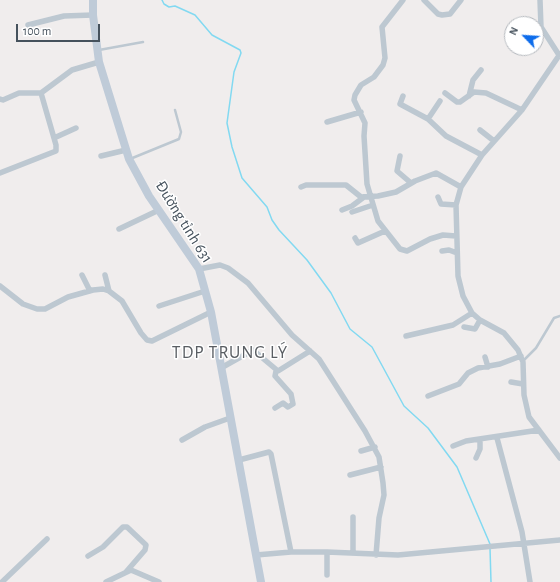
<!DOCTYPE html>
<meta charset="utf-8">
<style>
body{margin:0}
#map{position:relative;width:560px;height:582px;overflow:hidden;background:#f0eded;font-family:"Alegreya Sans",sans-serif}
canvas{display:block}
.north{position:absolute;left:504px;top:16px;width:40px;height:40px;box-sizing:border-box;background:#fff;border:1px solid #b5b9be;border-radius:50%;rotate:295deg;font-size:11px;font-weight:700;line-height:16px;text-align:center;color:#45515c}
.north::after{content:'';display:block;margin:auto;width:14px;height:18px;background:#0d6ceb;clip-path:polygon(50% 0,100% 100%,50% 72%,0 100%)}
.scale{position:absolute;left:16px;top:24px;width:84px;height:18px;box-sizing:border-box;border:2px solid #45515c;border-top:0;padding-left:5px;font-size:12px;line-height:14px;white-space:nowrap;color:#45515c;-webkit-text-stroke:3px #fff;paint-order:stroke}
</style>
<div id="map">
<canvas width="560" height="582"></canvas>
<div class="north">N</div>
<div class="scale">100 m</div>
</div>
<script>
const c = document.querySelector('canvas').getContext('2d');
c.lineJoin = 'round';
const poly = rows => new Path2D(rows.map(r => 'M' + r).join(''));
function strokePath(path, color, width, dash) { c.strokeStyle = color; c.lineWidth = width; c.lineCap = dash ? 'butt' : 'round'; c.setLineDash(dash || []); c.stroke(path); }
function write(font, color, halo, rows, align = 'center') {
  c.font = font + ' "Alegreya Sans",sans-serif'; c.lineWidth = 3; c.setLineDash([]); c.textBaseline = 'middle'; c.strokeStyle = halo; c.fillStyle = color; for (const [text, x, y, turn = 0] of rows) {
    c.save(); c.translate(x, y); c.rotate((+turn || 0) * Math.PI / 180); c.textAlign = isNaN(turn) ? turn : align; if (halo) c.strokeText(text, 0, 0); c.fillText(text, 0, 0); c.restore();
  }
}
const stream = poly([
 [162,0,164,4,169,7,175,6,195,15,212,35,240,50,241,53,234,72,227,123,232,147,242,178,267,207,272,220,279,230,307,260,331,293,350,329,372,347,404,406,428,428,457,467,490,544],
 [490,548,491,582]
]);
const lane = poly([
 [99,50,143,42],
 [130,159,179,139,181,132,175,110],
 [523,361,536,348,554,318,560,316]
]);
const street = poly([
 [403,0,382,27,385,58,383,65,374,77,361,85,355,95,354,100,365,123,364,136,367,184,378,221,400,249,407,251,430,239,443,235,456,236],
 [424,0,438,14,442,15,450,14,461,0],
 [540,0,541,27,559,55],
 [28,25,64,16,93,15],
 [560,54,522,110,482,155,461,187,456,205,458,276,463,296,472,313,480,320,504,333,518,350,523,362,524,395,529,417,560,458],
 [445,93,457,102,460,102,474,92,486,93,522,110],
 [403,96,400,104,428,119,446,136,482,155],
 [469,96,473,80,481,70],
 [0,99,3,100,19,93,41,93,72,70,99,62],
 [428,119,440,101],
 [327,122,361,112],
 [480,130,494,141],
 [54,138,76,128],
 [101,156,126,150],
 [400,156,397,171,411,183],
 [0,173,56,151,56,145,41,93],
 [301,187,306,185,346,185,361,197,378,196,396,192,415,181,436,173,461,187],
 [438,197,441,204,456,205],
 [342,210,352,206,364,197],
 [352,212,373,205],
 [119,229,159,210],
 [355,238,358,243,385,231],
 [442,251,449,250,457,253],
 [199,269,220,265,228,268,248,283,292,335,319,359,365,431,379,457,383,483,384,495,379,518,376,555],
 [82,275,90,291],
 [105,275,109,291],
 [0,286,23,304,37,309,45,309,68,297,93,290,103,289,109,291,122,301,141,333,147,340,152,341,211,312],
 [159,306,205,291],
 [464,327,475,329,480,320],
 [406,336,453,325,472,313],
 [485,357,488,367],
 [221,368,253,350,278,371,310,351],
 [511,382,523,384],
 [428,396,459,384,468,373,478,368,500,364,521,356],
 [275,408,283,403,288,407,293,404,291,394,275,376,276,371],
 [497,438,522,532,530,582],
 [182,440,205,427,230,418],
 [453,446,466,441,539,430],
 [361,451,375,447],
 [476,458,480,449,480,440],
 [239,460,269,452,271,454,291,552],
 [350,475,381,467],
 [353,517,353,553],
 [256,555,291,552,327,552,398,555,560,540],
 [88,556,103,547,123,527,127,527,146,545,145,550,126,572],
 [327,575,327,552],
 [2,582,47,539],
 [106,582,131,570,159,582]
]);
const secondary = poly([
 [93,0,93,15,99,62,129,159,149,196,199,269,211,312,261,582]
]);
const streetNames = [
 ["Đường tỉnh 631",184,222,58]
];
const quarterNames = [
 ["TDP TRUNG LÝ",230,353]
];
strokePath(stream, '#82d9f1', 1.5);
strokePath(lane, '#bdc8d1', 2.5);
strokePath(street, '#bdc8d1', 5.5);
strokePath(secondary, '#bfcbd8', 8);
write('16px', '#45515c', '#fff', streetNames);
c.letterSpacing = '1px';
write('18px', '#5a5e63', '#fff', quarterNames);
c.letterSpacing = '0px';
</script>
